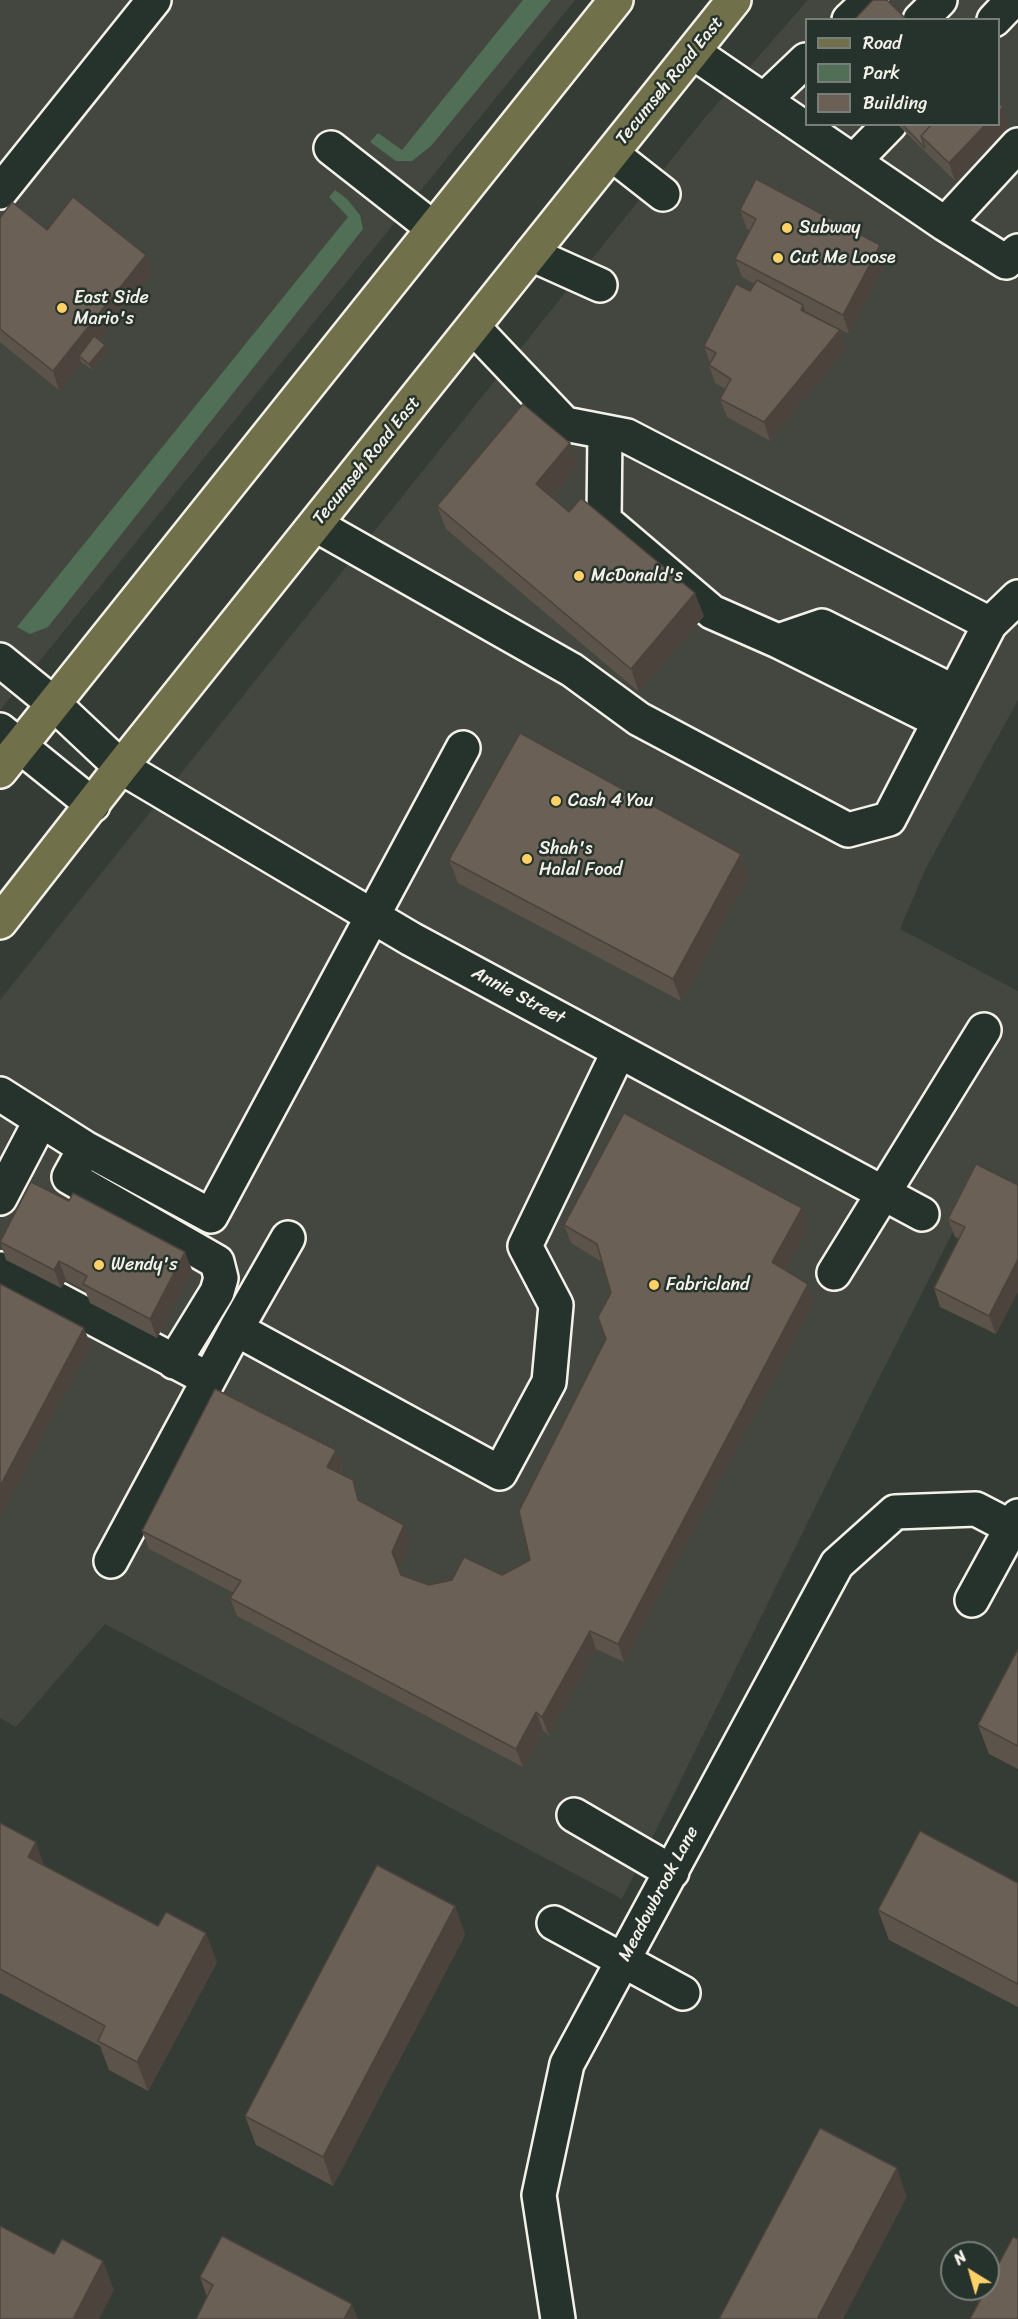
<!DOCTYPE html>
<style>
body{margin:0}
#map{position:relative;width:1018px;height:2319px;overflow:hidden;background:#343c35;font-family:Sriracha,sans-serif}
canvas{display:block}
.legend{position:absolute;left:805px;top:18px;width:195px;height:108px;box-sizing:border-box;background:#26332d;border:2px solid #787f78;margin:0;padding:8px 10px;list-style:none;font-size:18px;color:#f4f1e8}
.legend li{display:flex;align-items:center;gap:12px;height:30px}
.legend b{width:30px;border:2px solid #787f78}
.north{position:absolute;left:940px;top:2241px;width:60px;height:60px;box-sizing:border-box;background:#26332d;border:2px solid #787f78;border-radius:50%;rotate:323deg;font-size:16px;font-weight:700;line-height:24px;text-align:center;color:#f4f1e8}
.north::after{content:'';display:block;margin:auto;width:21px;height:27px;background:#ffd166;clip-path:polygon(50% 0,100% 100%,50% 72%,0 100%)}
</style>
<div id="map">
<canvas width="1018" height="2319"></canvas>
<ul class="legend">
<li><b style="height:8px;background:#70704a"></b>Road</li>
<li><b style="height:16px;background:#516e56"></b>Park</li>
<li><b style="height:16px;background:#6b6056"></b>Building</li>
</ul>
<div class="north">N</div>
</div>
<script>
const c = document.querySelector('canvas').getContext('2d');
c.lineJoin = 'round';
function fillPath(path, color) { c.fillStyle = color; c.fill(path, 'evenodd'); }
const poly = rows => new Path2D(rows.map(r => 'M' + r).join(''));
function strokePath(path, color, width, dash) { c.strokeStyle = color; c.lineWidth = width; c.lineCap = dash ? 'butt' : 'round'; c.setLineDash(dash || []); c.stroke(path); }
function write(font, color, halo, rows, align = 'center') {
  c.font = font + ' Sriracha,sans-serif'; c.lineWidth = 5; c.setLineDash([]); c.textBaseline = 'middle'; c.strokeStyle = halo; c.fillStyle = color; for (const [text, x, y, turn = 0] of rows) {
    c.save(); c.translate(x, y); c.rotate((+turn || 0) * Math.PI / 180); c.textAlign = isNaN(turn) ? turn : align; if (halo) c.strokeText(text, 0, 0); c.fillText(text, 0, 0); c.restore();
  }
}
const built = poly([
 [0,0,575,0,0,710],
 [808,0,1018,0,1018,700,926,868,900,929,1018,991,1018,1185,985,1168,873,1390,622,1899,105,1624,16,1727,0,1718,0,1000,703,120],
 [806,20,998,20,998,124,806,124]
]);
const green = poly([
 [523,0,551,0,431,146,412,161,396,161,370,142,378,133,402,150],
 [335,190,347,199,360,215,363,229,48,627,30,634,17,627,348,217,329,197]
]);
const minor = poly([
 [849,20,870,0],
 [920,20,940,0],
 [994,20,1013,0],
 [693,52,945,224,1018,145],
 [764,100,806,60],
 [331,148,433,228],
 [612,154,663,194],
 [854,161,890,124],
 [0,192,154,0],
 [945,224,1006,262,1018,251],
 [531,254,600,285],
 [605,432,604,520,712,612,778,641,939,721],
 [316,525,572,670,639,719,848,830,889,819,990,624,627,436,565,424,474,328],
 [990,624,1018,597],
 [778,641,822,626,954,692],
 [0,660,54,704,121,767,411,939,922,1214],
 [0,730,93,805],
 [0,1094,85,1148,211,1216,463,748],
 [85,1148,69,1177,217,1262,221,1278,217,1292,174,1362],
 [0,1198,41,1120],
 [0,1269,195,1372],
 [834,1273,984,1030],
 [236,1329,500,1473,549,1382,556,1305,525,1246,619,1051],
 [111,1561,236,1329,288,1238],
 [972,1600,1018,1516],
 [574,1815,672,1872],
 [554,1923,683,1993],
 [558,2319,539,2195,567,2064,837,1564,895,1512,976,1509,1018,1531]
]);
const major = poly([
 [0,771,616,0],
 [0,922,121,767,734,0]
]);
const wall = poly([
 [897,124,999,124,1009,125,955,181],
 [740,210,886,263,849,334,805,311,806,313,840,330,847,348,770,441,727,417,720,399,725,389,715,383,709,365,710,363,704,346,750,291,755,284,742,277,735,259,750,230,747,229],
 [0,218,146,255,152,273,99,340,107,352,92,370,81,362,59,390,0,342],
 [578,466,552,497,569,512,704,616,639,692,446,529,437,506],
 [741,854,749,877,681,1001,458,883,449,860],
 [1018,1185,1018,1291,996,1334,940,1307,934,1288,959,1239,955,1237,948,1219],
 [802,1208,809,1227,785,1270,814,1302,624,1662,596,1649,549,1736,543,1730,523,1767,237,1616,230,1598,234,1593,149,1549,142,1531,336,1450,342,1468,340,1474,360,1501,410,1543,399,1569,401,1575,429,1585,502,1575,530,1560,606,1339,611,1293,602,1262,571,1243,564,1225],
 [0,1241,192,1270,157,1338,90,1303,85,1290,66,1280,61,1288,6,1260],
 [1018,1649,1018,1769,989,1754,978,1725],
 [0,1823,44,1866,217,1962,148,2091,109,2070,100,2046,0,1993],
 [1018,1883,1018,2007,889,1940,878,1910],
 [455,1906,465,1935,333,2186,256,2145,245,2116],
 [200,2277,352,2304,207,2297]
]);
const shadedWall = poly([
 [1003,107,1009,125,955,181,949,163,986,124,999,124,999,111],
 [880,245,886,263,849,334,843,315],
 [146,255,152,273,84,359,79,356,81,362,59,390,53,371],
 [803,305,810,323,801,310],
 [840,330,847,348,770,441,764,422],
 [105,345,107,352,92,370,89,364],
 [570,443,578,466,544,506,536,484],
 [695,593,704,616,639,692,631,669],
 [741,854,749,877,681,1001,673,979],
 [802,1208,809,1227,779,1281,772,1262],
 [185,1252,192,1270,157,1338,150,1319],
 [1018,1259,1018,1291,996,1334,989,1316],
 [59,1261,66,1280,61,1288,54,1270],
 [808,1284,814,1302,624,1662,618,1644],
 [84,1328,91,1346,0,1517,0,1486],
 [336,1450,342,1468,333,1486,327,1467],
 [404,1525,410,1543,399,1570,392,1552],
 [590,1631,596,1649,549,1736,542,1717],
 [536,1712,543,1730,523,1767,516,1749],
 [36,1842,46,1871,28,1857],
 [455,1906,465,1935,333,2186,323,2157],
 [206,1933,217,1962,148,2091,137,2062],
 [897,2168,907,2197,843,2319,817,2319],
 [103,2261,114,2290,99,2319,73,2319],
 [352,2304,358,2319,344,2319]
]);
const building = poly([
 [873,0,887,0,907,20,854,20,873,0],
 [999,103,1003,107,999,111,999,103],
 [902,124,932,124,921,136,925,148,902,124],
 [932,124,986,124,949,163,921,136,932,124],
 [756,179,880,245,843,315,735,259,756,219,740,210,756,179],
 [73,197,146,255,53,371,0,329,0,218,12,202,47,230,73,197],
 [757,280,803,305,801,310,840,330,764,422,720,399,731,379,709,365,716,353,704,346,736,284,750,291,757,280],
 [94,336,105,345,89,364,79,356,94,336],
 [523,404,570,443,536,484,569,512,581,498,695,593,631,669,437,506,523,404],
 [520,733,741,854,673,979,449,860,520,733],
 [624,1113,802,1208,772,1262,808,1284,618,1644,590,1631,542,1717,536,1712,516,1749,230,1598,241,1581,142,1531,215,1389,336,1450,327,1467,353,1480,358,1500,404,1525,392,1552,401,1575,429,1585,452,1580,464,1557,502,1575,530,1560,519,1511,606,1339,598,1317,611,1293,597,1244,564,1225,624,1113],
 [976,1164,1018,1185,1018,1259,989,1316,934,1288,965,1227,948,1219,976,1164],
 [31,1182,69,1201,73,1193,185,1252,150,1319,83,1284,87,1276,59,1261,54,1270,0,1242,31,1182],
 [0,1284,84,1328,0,1486,0,1284],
 [1018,1649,1018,1746,978,1725,1018,1649],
 [0,1823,36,1842,28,1857,158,1926,166,1912,206,1933,137,2062,98,2041,105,2026,0,1969,0,1823],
 [920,1831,1018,1883,1018,1984,878,1910,920,1831],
 [377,1865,455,1906,323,2157,245,2116,377,1865],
 [820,2128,897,2168,817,2319,719,2319,820,2128],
 [0,2226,54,2254,62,2239,103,2261,73,2319,0,2319,0,2226],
 [222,2236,352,2304,344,2319,196,2319,213,2285,200,2277,222,2236],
 [1013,2237,1018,2239,1018,2319,970,2319,986,2289,988,2289,988,2284,1013,2237]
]);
const markers = [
 [787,228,6,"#ffd166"],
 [778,258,6,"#ffd166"],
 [62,308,6,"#ffd166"],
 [579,576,6,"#ffd166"],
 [556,801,6,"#ffd166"],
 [527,859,6,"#ffd166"],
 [99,1265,6,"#ffd166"],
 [654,1285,6,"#ffd166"]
];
const streetNames = [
 ["Tecumseh Road East",670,81,-51],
 ["Tecumseh Road East",367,461,-51],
 ["Annie Street",518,996,28],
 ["Meadowbrook Lane",659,1894,-62]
];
const poiNames = [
 ["Subway",799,228],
 ["Cut Me Loose",790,258],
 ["East Side",74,298],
 ["Mario's",74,319],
 ["McDonald's",591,576],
 ["Cash 4 You",568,801],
 ["Shah's",539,849],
 ["Halal Food",539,870],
 ["Wendy's",111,1265],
 ["Fabricland",666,1285]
];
fillPath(built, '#44473f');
fillPath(green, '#516e56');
strokePath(minor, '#f4f1e8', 38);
strokePath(major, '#f4f1e8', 38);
strokePath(minor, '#26332d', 33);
strokePath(major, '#70704a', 33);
fillPath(wall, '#5c534a');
fillPath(shadedWall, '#4b433c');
fillPath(building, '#6b6056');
strokePath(building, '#4b433c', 1.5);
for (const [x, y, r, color] of markers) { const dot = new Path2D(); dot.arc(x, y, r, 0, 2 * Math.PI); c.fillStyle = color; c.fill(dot); strokePath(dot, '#26332d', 2); }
write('18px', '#f4f1e8', '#26332d', streetNames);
write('18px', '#f4f1e8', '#26332d', poiNames, 'left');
</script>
